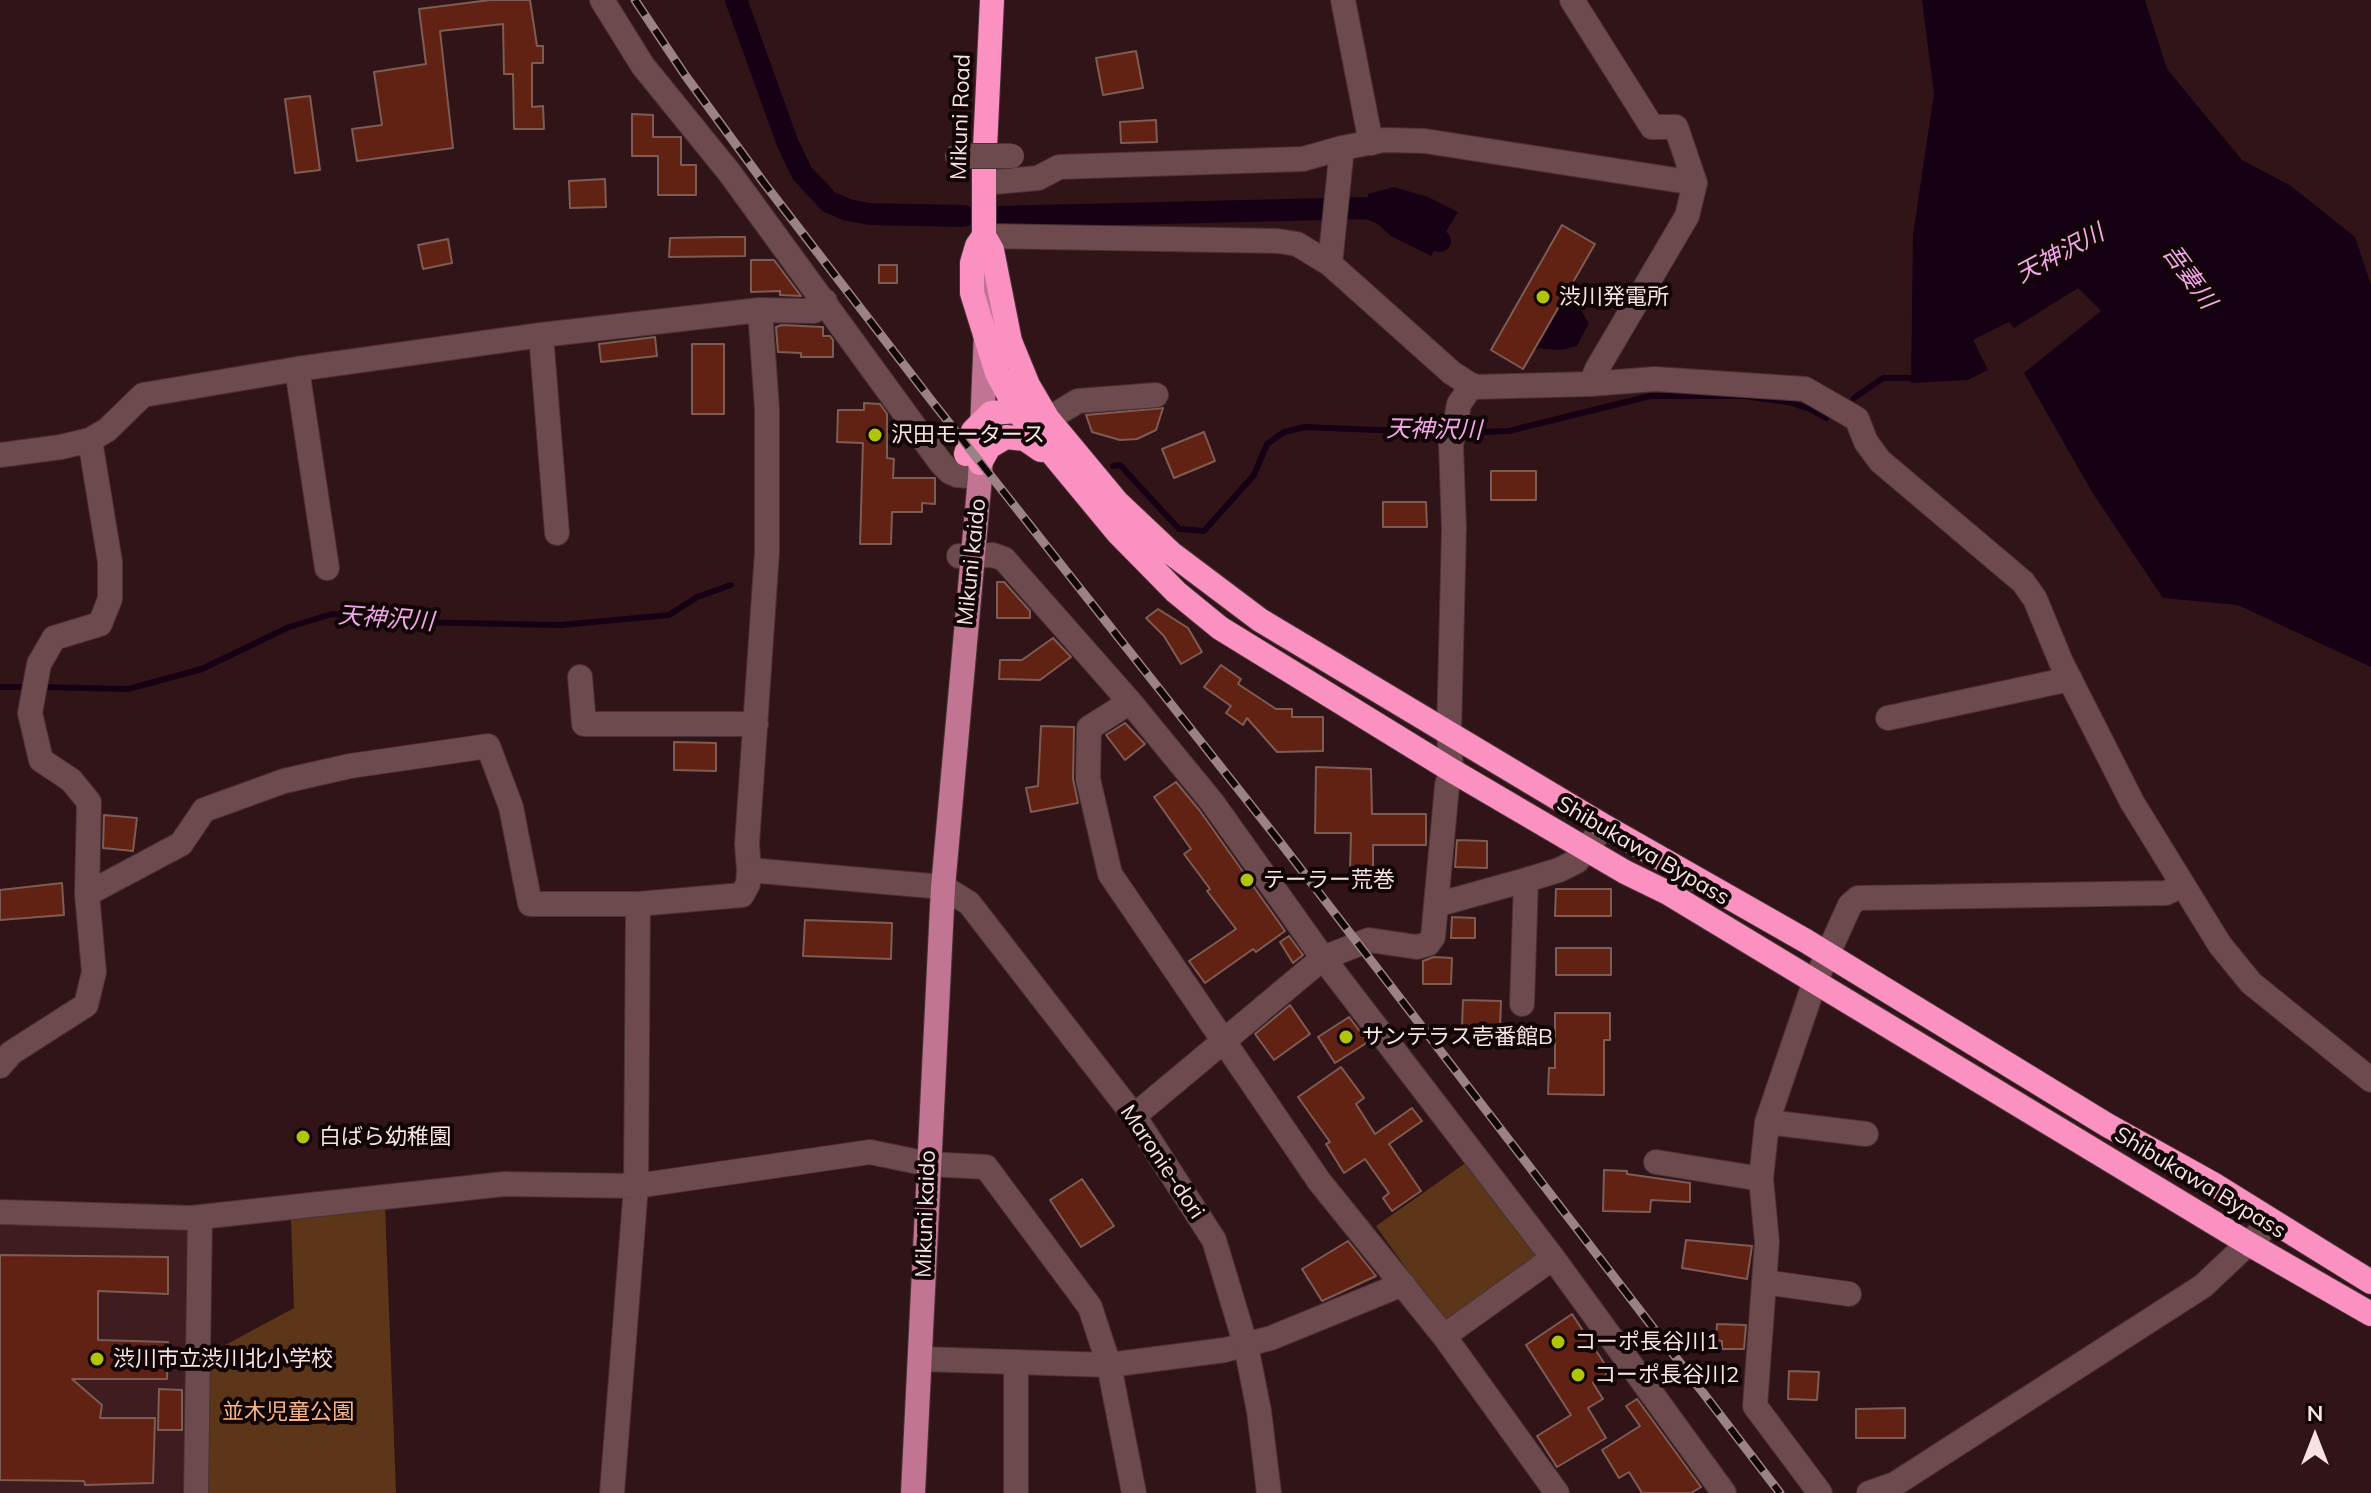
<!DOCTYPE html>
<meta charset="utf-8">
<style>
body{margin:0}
#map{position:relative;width:2371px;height:1493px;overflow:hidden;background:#311418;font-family:Mulish,sans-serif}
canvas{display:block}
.north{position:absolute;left:2275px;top:1397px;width:80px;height:80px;-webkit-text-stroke:6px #110506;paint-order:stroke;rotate:0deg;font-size:22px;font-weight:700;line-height:32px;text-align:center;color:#f7e2e4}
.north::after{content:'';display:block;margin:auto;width:28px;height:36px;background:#f7e2e4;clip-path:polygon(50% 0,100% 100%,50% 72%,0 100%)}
</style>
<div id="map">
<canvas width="2371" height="1493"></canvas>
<div class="north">N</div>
</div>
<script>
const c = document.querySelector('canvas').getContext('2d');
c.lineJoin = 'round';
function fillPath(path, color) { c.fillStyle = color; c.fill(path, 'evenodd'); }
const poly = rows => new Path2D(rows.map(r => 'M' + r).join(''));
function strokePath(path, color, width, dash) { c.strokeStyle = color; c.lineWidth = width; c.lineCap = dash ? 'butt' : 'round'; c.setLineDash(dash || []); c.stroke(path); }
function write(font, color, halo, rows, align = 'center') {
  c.font = font + ' Mulish,"Noto Sans JP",sans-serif'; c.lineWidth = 8; c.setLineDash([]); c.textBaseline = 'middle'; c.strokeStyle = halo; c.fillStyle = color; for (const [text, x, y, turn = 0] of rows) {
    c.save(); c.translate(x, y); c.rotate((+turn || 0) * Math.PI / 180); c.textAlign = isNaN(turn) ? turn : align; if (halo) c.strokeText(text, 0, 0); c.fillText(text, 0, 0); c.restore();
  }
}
const built = poly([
 [0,1218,194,1225,192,1493,0,1493]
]);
const green = poly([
 [1470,1160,1541,1255,1454,1319,1442,1319,1376,1226],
 [385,1207,396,1493,204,1493,207,1355,294,1308,291,1218]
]);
const water = poly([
 [1922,0,2145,0,2167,69,2242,160,2291,186,2355,237,2371,285,2371,667,2238,605,2163,598,2092,492,2024,373,2101,311,2078,288,2014,328,2009,322,1973,340,1988,370,1968,380,1911,383,1913,235,1934,94],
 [1394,187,1428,197,1458,212,1431,256,1391,236,1379,225,1369,208,1368,194],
 [1562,292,1577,304,1589,323,1577,346,1562,350,1531,348]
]);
const stream = poly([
 [1854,398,1883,378,1920,378],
 [1458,433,1509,431,1650,396,1744,396,1788,402,1810,409,1826,418],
 [1113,466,1120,465,1179,529,1204,531,1254,475,1267,444,1284,432,1305,427,1447,433],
 [0,687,28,687],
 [40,687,128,689,202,669,289,627,332,614,409,622,561,625,669,615,697,597,731,585]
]);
const canal = poly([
 [736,0,788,144,802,173,829,202,848,210,870,214,964,216],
 [995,217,1369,208,1440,241]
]);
const building = poly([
 [490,0,530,0,537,46,543,46,543,63,532,63,532,107,543,106,544,129,514,129,513,74,504,74,503,24,440,31,453,148,357,161,352,129,382,125,374,72,426,64,419,9,490,0],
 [1136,51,1143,88,1103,95,1096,58,1136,51],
 [310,96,320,170,295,173,285,99,310,96],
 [632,114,653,115,653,137,681,137,681,165,696,165,696,195,658,195,658,156,632,156,632,114],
 [1156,120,1157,142,1121,143,1120,122,1156,120],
 [605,179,606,207,570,208,569,181,605,179],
 [1562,225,1595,244,1523,369,1491,350,1562,225],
 [723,237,745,237,745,256,669,257,670,238,723,237],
 [448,239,452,263,423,269,418,245,448,239],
 [751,260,774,260,801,296,780,295,780,291,751,292,751,260],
 [879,265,897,265,897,283,879,283,879,265],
 [782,325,823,327,823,336,830,336,833,340,833,357,801,357,801,353,778,352,776,327,782,325],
 [655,337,657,356,601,362,599,344,655,337],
 [692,344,724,344,724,414,692,414,692,344],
 [864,403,880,404,887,414,887,458,894,459,893,478,935,478,935,504,922,503,922,512,892,512,891,544,860,544,863,443,837,442,838,410,864,410,864,403],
 [1163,408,1156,430,1137,439,1120,440,1092,432,1086,415,1163,408],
 [1204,432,1215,461,1174,478,1162,449,1204,432],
 [1491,471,1536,471,1536,500,1491,500,1491,471],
 [1383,502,1426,502,1427,527,1383,527,1383,502],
 [997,582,1004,582,1030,611,1030,618,997,618,997,582],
 [1158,609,1188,628,1202,652,1181,664,1164,636,1146,618,1158,609],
 [1053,638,1071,657,1040,680,999,679,1000,660,1022,660,1053,638],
 [1221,665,1241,679,1238,684,1276,709,1292,709,1292,717,1323,717,1323,751,1277,752,1247,718,1243,725,1226,713,1231,706,1204,687,1221,665],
 [1125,723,1145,744,1125,760,1106,735,1125,723],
 [1041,726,1074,727,1073,779,1078,803,1031,812,1026,788,1038,786,1041,726],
 [674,742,716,743,716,771,674,770,674,742],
 [1316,767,1371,769,1372,814,1426,814,1426,845,1373,845,1373,872,1350,872,1351,833,1315,833,1316,767],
 [1176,782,1200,811,1285,931,1256,952,1253,949,1205,983,1189,961,1236,929,1207,891,1210,889,1184,854,1191,849,1154,797,1176,782],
 [104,815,137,818,133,851,103,848,104,815],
 [1457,840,1487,841,1487,868,1455,867,1457,840],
 [62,883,64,915,0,920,0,890,62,883],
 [1556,889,1611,889,1611,916,1555,916,1556,889],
 [1452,917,1475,918,1475,938,1451,938,1452,917],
 [805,920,892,923,891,959,803,956,805,920],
 [1289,936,1303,955,1293,963,1280,942,1289,936],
 [1556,948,1611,948,1611,975,1556,975,1556,948],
 [1434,957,1452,958,1451,984,1423,984,1423,961,1434,957],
 [1463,1000,1501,1001,1500,1027,1462,1026,1463,1000],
 [1290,1005,1310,1034,1274,1060,1255,1034,1290,1005],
 [1555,1013,1610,1013,1610,1040,1604,1040,1604,1095,1548,1094,1549,1068,1555,1068,1555,1013],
 [1349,1017,1368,1042,1335,1063,1318,1037,1349,1017],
 [1341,1067,1364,1098,1356,1104,1375,1134,1412,1108,1422,1121,1389,1144,1421,1191,1392,1211,1383,1198,1389,1193,1365,1159,1344,1173,1326,1144,1330,1142,1298,1097,1341,1067],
 [1604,1170,1627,1171,1627,1174,1690,1183,1690,1202,1651,1200,1650,1212,1603,1211,1604,1170],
 [1082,1179,1114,1226,1081,1247,1050,1200,1082,1179],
 [1686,1240,1752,1246,1747,1279,1682,1268,1686,1240],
 [1348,1241,1376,1276,1322,1301,1302,1269,1348,1241],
 [0,1255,168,1257,168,1294,98,1291,98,1340,168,1342,167,1379,72,1379,102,1405,100,1418,155,1418,153,1483,85,1485,84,1481,0,1480,0,1255],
 [1572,1314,1610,1372,1593,1383,1603,1399,1588,1408,1606,1438,1557,1467,1537,1436,1571,1415,1526,1345,1572,1314],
 [1717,1324,1746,1325,1744,1349,1722,1349,1722,1341,1716,1340,1717,1324],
 [1789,1371,1819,1372,1817,1400,1788,1399,1789,1371],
 [159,1389,182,1390,182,1430,158,1430,159,1389],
 [1637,1399,1701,1487,1691,1493,1642,1493,1629,1472,1619,1478,1602,1450,1640,1426,1626,1406,1637,1399],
 [1905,1408,1905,1438,1856,1438,1856,1409,1905,1408]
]);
const street = poly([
 [602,0,643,66,729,172,941,463,950,472,957,475,980,477],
 [1343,0,1371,143],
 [1572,0,1652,127,1676,127,1695,183,1687,216,1597,369,1591,384],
 [984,183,1038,178,1059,167,1303,159,1342,148],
 [984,236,1278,241,1297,244,1330,264,1452,373,1474,387,1591,384,1655,379,1805,389,1857,419,1866,442,1880,461,2023,582,2035,599,2061,662,2132,802,2220,945,2251,983,2371,1080],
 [1330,264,1342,148,1384,140,1425,141,1695,183],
 [541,335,557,533],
 [297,369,327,568],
 [1048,419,1078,401,1156,395],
 [0,455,61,447,90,440,107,430,143,395,297,369,541,335,760,310,814,311,825,301],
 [959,556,993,555,1004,559,1130,702,1212,802,1323,958,1553,1258,1724,1493],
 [580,677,584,724,756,724],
 [1130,702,1089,728,1088,779,1110,874,1319,1181,1444,1336,1557,1493],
 [1888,718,2070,679],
 [87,894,89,802,71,780,41,760,30,713,39,664,54,638,100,624,110,599,110,562,90,440],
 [1436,905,1526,880],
 [1522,1004,1526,880,1559,870,1577,861,1604,826],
 [0,1066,11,1053,86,1005,94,972,87,894,181,844,204,810,284,781,350,766,488,746,511,807,530,904,638,904,742,895,748,884,749,870,747,844,767,552,767,409,760,310],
 [1134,1116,1323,958,1369,940,1417,947,1428,944,1433,937,1447,786,1451,770,1449,732,1454,529,1451,445,1459,404,1472,385],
 [1767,1122,1866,1134],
 [1656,1162,1761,1179],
 [0,1212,191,1218,504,1184,636,1186,870,1152,928,1164,986,1167,1090,1307,1109,1365,1134,1493],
 [1764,1282,1849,1294],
 [1444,1336,1553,1258],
 [920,1359,1109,1365,1225,1350,1271,1338,1403,1284],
 [1016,1362,1016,1493],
 [196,1493,200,1217],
 [612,1493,636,1186,638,904],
 [1820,1493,1755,1406,1767,1242,1761,1179,1767,1122,1814,984,1850,905,1858,898,2166,893,2181,886]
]);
const secondary = poly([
 [749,870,943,887,969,903,1134,1116,1214,1240,1246,1346,1259,1411,1269,1493],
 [1869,1493,1895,1484,2203,1286,2271,1222]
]);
const primary = poly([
 [913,1493,943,887,980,477,986,332,984,242]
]);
const highway = poly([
 [992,0,984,169,984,236,992,250,1010,341,1028,385,1048,419,1117,502,1171,553,1260,620,1604,826,1806,941,2107,1125,2213,1184,2371,1282],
 [984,236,977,246,972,263,972,293,997,373,1017,411,1118,533,1176,592,1220,628,1451,770,1625,872,1668,893,2249,1244,2371,1314],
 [966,454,973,431,991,413,1017,411,1030,414],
 [980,463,989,447,1006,437,1025,439,1041,450]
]);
const rail = poly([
 [635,0,685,75,764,183,931,400,1280,842,1780,1493]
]);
const streetBridge = poly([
 [957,156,1012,156]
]);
const markers = [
 [1543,297,8,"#afc506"],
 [875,435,8,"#afc506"],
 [1247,880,8,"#afc506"],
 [1346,1037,8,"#afc506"],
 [303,1137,8,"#afc506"],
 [1558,1342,8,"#afc506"],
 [97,1359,8,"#afc506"],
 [1578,1375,8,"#afc506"]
];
const streetNames = [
 ["Mikuni Road",961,117,-88],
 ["Mikuni kaido",972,562,-84],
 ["Shibukawa Bypass",1643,851,30],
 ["Maronie-dori",1162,1162,56],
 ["Shibukawa Bypass",2200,1183,31],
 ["Mikuni kaido",926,1214,-88]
];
const poiNames = [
 ["渋川発電所",1559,297],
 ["沢田モータース",891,435],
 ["テーラー荒巻",1263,880],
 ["サンテラス壱番館B",1362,1037],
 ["白ばら幼稚園",319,1137],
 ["コーポ長谷川1",1574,1342],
 ["渋川市立渋川北小学校",113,1359],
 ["コーポ長谷川2",1594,1375]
];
const parkNames = [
 ["並木児童公園",288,1412]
];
const waterNames = [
 ["天神沢川",2060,254,-28],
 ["吾妻川",2189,277,54],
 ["天神沢川",1434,430,1],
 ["天神沢川",386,619,4]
];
fillPath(built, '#3f1c20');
fillPath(green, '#5d3619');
fillPath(water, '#160014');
strokePath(stream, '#160014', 6);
strokePath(canal, '#160014', 22);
fillPath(building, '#622213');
strokePath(building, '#7e5c54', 2);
strokePath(street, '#483235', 26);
strokePath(secondary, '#483235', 26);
strokePath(primary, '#483235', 26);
strokePath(highway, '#483235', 26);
strokePath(street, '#6c4a4d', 24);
strokePath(secondary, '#6c4a4d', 24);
strokePath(primary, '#c17592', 24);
strokePath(highway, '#fa91c0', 24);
strokePath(rail, '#9b8285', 9);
strokePath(rail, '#110506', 6, [18]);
strokePath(streetBridge, '#483235', 26, []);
strokePath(streetBridge, '#6c4a4d', 24);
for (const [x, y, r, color] of markers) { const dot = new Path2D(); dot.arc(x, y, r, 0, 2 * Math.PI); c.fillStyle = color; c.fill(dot); strokePath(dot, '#110506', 3); }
write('22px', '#f7e2e4', '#110506', streetNames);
write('22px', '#f7e2e4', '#110506', poiNames, 'left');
write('22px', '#f9b485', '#110506', parkNames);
write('italic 24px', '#f4a5e9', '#110506', waterNames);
</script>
